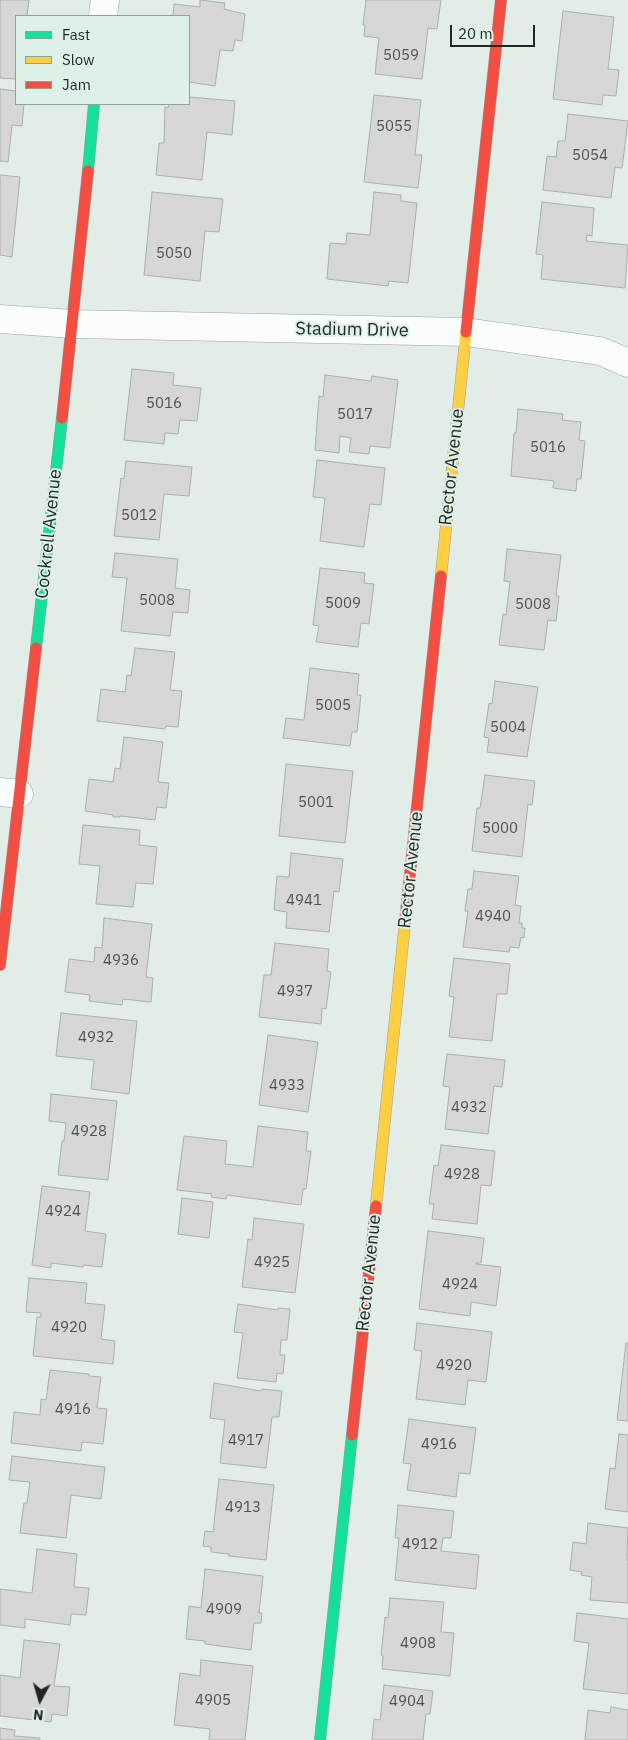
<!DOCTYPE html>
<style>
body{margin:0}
#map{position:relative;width:628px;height:1740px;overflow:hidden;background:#e2ede8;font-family:"IBM Plex Sans",sans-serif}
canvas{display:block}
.legend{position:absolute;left:15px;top:15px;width:175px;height:90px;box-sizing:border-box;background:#def1e9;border:1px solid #92a09a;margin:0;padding:6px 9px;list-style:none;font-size:15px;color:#1f2623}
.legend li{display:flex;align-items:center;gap:10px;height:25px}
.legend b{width:25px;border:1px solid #92a09a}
.north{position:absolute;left:15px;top:1675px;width:50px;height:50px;-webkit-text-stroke:4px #def1e9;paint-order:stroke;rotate:186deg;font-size:14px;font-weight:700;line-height:20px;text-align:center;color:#1f2623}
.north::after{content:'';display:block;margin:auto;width:18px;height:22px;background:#1f2623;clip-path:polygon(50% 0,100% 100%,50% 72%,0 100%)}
.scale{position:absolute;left:450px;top:25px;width:85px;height:22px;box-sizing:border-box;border:2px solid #1f2623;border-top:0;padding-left:6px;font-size:15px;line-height:18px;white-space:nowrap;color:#1f2623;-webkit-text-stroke:4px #def1e9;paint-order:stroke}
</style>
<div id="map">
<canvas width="628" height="1740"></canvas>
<ul class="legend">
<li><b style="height:6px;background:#16e098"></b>Fast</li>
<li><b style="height:6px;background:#ffcf43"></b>Slow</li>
<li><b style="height:6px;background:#f24e42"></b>Jam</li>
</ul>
<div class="north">N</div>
<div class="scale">20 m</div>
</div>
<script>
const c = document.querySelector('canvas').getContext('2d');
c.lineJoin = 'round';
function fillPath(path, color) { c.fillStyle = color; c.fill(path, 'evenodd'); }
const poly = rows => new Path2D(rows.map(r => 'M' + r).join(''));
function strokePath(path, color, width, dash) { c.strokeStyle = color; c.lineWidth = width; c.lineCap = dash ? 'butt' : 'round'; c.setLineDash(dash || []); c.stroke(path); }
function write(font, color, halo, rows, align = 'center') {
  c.font = font + ' "IBM Plex Sans",sans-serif'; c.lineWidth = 4; c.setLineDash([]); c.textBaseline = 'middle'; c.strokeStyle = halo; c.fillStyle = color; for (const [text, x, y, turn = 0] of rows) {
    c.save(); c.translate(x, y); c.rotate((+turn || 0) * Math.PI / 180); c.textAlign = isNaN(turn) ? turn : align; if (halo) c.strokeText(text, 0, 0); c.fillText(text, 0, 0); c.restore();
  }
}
const building = poly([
 [0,0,29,0,27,16,16,16,16,79,0,78,0,0],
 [200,0,225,3,224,9,245,14,242,41,235,40,233,51,220,50,215,86,189,82,189,16,173,16,174,4,200,7,200,0],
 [366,0,441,0,437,29,428,28,422,79,375,74,379,38,364,36,365,25,363,25,366,0],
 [563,11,614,17,608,69,619,70,616,96,603,95,602,105,553,99,563,11],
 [0,89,16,91,16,104,24,104,22,126,12,125,8,162,0,161,0,89],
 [374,95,421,100,415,155,422,155,418,188,364,182,374,95],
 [189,97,235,101,232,135,207,132,202,180,156,175,159,143,164,143,165,107,168,108,169,104,189,104,189,97],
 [568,114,628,121,622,168,615,167,611,198,543,190,547,156,556,157,558,141,565,141,568,114],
 [0,175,20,177,12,257,0,255,0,175],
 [152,192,223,199,219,232,205,231,200,281,144,275,152,192],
 [374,192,401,195,401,201,417,203,408,283,389,281,388,286,327,279,330,243,346,244,347,233,370,235,374,192],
 [542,202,594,208,592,236,587,235,586,241,628,245,625,288,541,279,543,255,536,254,542,202],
 [132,369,174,373,173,385,201,388,197,421,180,420,178,434,165,433,164,444,124,440,132,369],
 [325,375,371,381,372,376,398,380,390,448,370,446,369,454,349,452,351,438,340,436,339,453,315,450,319,396,323,397,325,375],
 [518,409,563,414,562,420,581,422,579,440,585,441,581,479,577,479,576,491,553,488,554,481,511,476,514,433,516,433,518,409],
 [317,460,385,468,381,505,370,504,364,547,320,541,325,498,313,497,317,460],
 [126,461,192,467,189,496,164,494,159,540,114,536,121,478,124,479,126,461],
 [507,549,561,555,556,596,559,596,556,621,548,620,544,650,499,645,503,614,506,615,510,582,504,581,507,549],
 [115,553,178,559,175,588,190,590,188,613,173,612,170,636,121,631,127,578,112,577,115,553],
 [320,568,365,573,364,583,374,584,369,624,361,623,358,647,316,642,319,626,313,625,320,568],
 [135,648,175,652,170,690,182,691,178,727,166,726,165,729,97,721,101,689,125,692,127,675,131,676,135,648],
 [310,668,359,674,357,695,361,695,357,732,352,732,350,746,283,738,286,718,304,720,310,668],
 [495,681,538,687,527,757,487,752,489,738,484,737,489,703,492,704,495,681],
 [124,737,163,742,158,782,169,783,166,808,157,807,155,820,120,816,120,817,113,817,113,815,85,811,89,779,113,782,115,768,120,769,124,737],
 [286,764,353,771,345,843,279,836,286,764],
 [485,775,535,781,532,805,528,804,522,857,472,851,477,808,480,808,485,775],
 [83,825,140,830,139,845,157,847,153,884,136,883,133,907,96,904,100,866,79,864,83,825],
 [291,853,343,859,339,892,334,891,329,932,286,928,287,912,274,910,277,876,289,877,291,853],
 [474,871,519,876,515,905,521,906,519,923,522,923,522,928,525,928,524,938,521,937,519,948,510,947,509,952,463,947,468,911,465,911,468,889,472,889,474,871],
 [104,918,152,924,146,977,153,978,151,1002,123,999,122,1005,89,1001,90,995,65,992,69,959,94,962,95,947,102,948,104,918],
 [275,943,329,949,327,971,331,972,326,1009,322,1008,321,1024,259,1017,264,975,271,975,275,943],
 [454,958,510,964,507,994,497,994,492,1041,449,1037,454,997,449,996,454,958],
 [61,1013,137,1021,129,1094,91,1089,94,1060,56,1056,61,1013],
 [268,1035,318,1042,308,1112,259,1105,268,1035],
 [447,1054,505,1060,502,1087,494,1086,488,1134,445,1129,450,1087,443,1086,447,1054],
 [51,1094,117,1101,108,1180,58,1175,62,1141,64,1141,66,1123,49,1121,51,1094],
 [258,1126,308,1132,306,1151,311,1151,306,1189,303,1189,301,1205,227,1195,226,1199,211,1197,212,1194,177,1190,184,1136,227,1141,225,1164,253,1167,258,1126],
 [441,1145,495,1151,491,1186,481,1185,477,1224,432,1219,434,1204,429,1204,434,1165,438,1166,441,1145],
 [42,1186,90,1192,85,1231,106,1234,102,1267,84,1265,83,1267,51,1263,51,1268,32,1265,42,1186],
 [182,1198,213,1202,209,1238,178,1234,182,1198],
 [254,1218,304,1224,295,1293,242,1287,248,1239,252,1240,254,1218],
 [428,1231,484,1238,481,1263,476,1263,476,1264,501,1267,496,1306,471,1302,470,1316,419,1309,428,1231],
 [29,1278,87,1283,85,1303,105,1305,101,1339,115,1341,113,1364,33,1356,37,1317,41,1317,41,1313,26,1312,29,1278],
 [238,1304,278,1310,278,1308,290,1309,287,1340,281,1340,280,1355,285,1355,283,1374,277,1373,276,1382,237,1378,243,1333,234,1332,238,1304],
 [417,1323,492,1332,486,1382,468,1380,465,1405,416,1399,422,1351,414,1350,417,1323],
 [626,1343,628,1344,628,1421,617,1420,626,1343],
 [50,1370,89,1374,89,1376,101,1377,97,1408,107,1409,103,1444,82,1442,81,1451,11,1443,14,1412,40,1415,41,1399,46,1400,50,1370],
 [214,1383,261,1391,262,1389,282,1391,279,1417,272,1417,266,1468,220,1463,225,1420,210,1418,214,1383],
 [409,1419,476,1428,470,1474,459,1473,456,1497,407,1490,411,1464,403,1463,409,1419],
 [619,1434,628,1435,628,1512,605,1509,610,1468,615,1469,619,1434],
 [12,1456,105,1467,101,1499,71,1495,66,1538,20,1533,24,1503,27,1503,30,1482,9,1480,12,1456],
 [219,1479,274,1485,266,1560,229,1556,229,1554,211,1552,211,1547,203,1546,205,1531,213,1532,219,1479],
 [398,1505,454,1511,451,1538,443,1538,441,1551,479,1555,476,1589,395,1580,399,1538,395,1538,398,1505],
 [588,1523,628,1528,627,1560,628,1560,628,1603,590,1600,592,1577,581,1575,582,1572,570,1570,573,1542,586,1544,588,1523],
 [37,1549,77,1554,74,1587,89,1588,86,1615,71,1614,70,1625,25,1619,25,1628,0,1625,0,1589,32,1593,37,1549],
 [205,1569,263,1576,259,1613,262,1613,261,1623,254,1623,251,1650,205,1644,205,1641,186,1639,189,1606,201,1608,205,1569],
 [390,1598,444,1602,441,1632,454,1633,450,1676,382,1669,383,1656,381,1655,385,1617,388,1618,390,1598],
 [577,1613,628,1619,628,1694,583,1689,589,1643,574,1641,577,1613],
 [24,1640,60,1644,54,1686,70,1687,67,1716,52,1714,51,1722,0,1716,0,1675,20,1678,24,1640],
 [201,1660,253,1666,245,1740,209,1740,210,1729,174,1725,180,1673,200,1676,201,1660],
 [384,1685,433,1691,430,1714,426,1714,423,1740,372,1740,374,1719,380,1720,384,1685],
 [611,1707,628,1710,628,1740,585,1740,588,1710,610,1713,611,1707],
 [0,1728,15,1730,14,1736,40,1738,40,1740,0,1740,0,1728]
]);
const street = poly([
 [103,16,105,0],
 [0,319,73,324,466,332,600,351,628,363],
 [0,792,19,794]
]);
const fast = poly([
 [88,171,94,104],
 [36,648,62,418],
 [320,1740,352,1435]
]);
const slow = poly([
 [441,576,466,332],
 [376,1206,405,922]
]);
const jam = poly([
 [466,332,501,0],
 [62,418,88,171],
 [405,922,441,576],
 [0,965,36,648],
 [352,1435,376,1206]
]);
const numberNames = [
 ["5059",401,56],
 ["5055",394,127],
 ["5054",590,156],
 ["5050",174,254],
 ["5016",164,404],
 ["5017",355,415],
 ["5016",548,448],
 ["5012",139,516],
 ["5008",157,601],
 ["5009",343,604],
 ["5008",533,605],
 ["5005",333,706],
 ["5004",508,728],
 ["5001",316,803],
 ["5000",500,829],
 ["4941",304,901],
 ["4940",493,917],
 ["4936",121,961],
 ["4937",295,992],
 ["4932",96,1038],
 ["4933",287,1086],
 ["4932",469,1108],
 ["4928",89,1132],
 ["4928",462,1175],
 ["4924",63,1212],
 ["4925",272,1263],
 ["4924",460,1285],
 ["4920",69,1328],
 ["4920",454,1366],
 ["4916",73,1410],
 ["4917",246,1441],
 ["4916",439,1445],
 ["4913",243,1508],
 ["4912",420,1545],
 ["4909",224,1610],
 ["4908",418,1644],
 ["4905",213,1701],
 ["4904",407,1702]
];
const streetNames = [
 ["Stadium Drive",352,330,1],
 ["Rector Avenue",452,467,-84],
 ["Cockrell Avenue",49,534,-84],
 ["Rector Avenue",411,870,-84],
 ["Rector Avenue",369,1273,-84]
];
fillPath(building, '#d6d7d6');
strokePath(building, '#acaeac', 1);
strokePath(street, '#99a29e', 29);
strokePath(fast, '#99a29e', 12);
strokePath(slow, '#99a29e', 12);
strokePath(jam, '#99a29e', 12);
strokePath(street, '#fbfcfc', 28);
strokePath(fast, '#16e098', 11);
strokePath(slow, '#ffcf43', 11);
strokePath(jam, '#f24e42', 11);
write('15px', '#4d5250', null, numberNames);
write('18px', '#1f2623', '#def1e9', streetNames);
</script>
